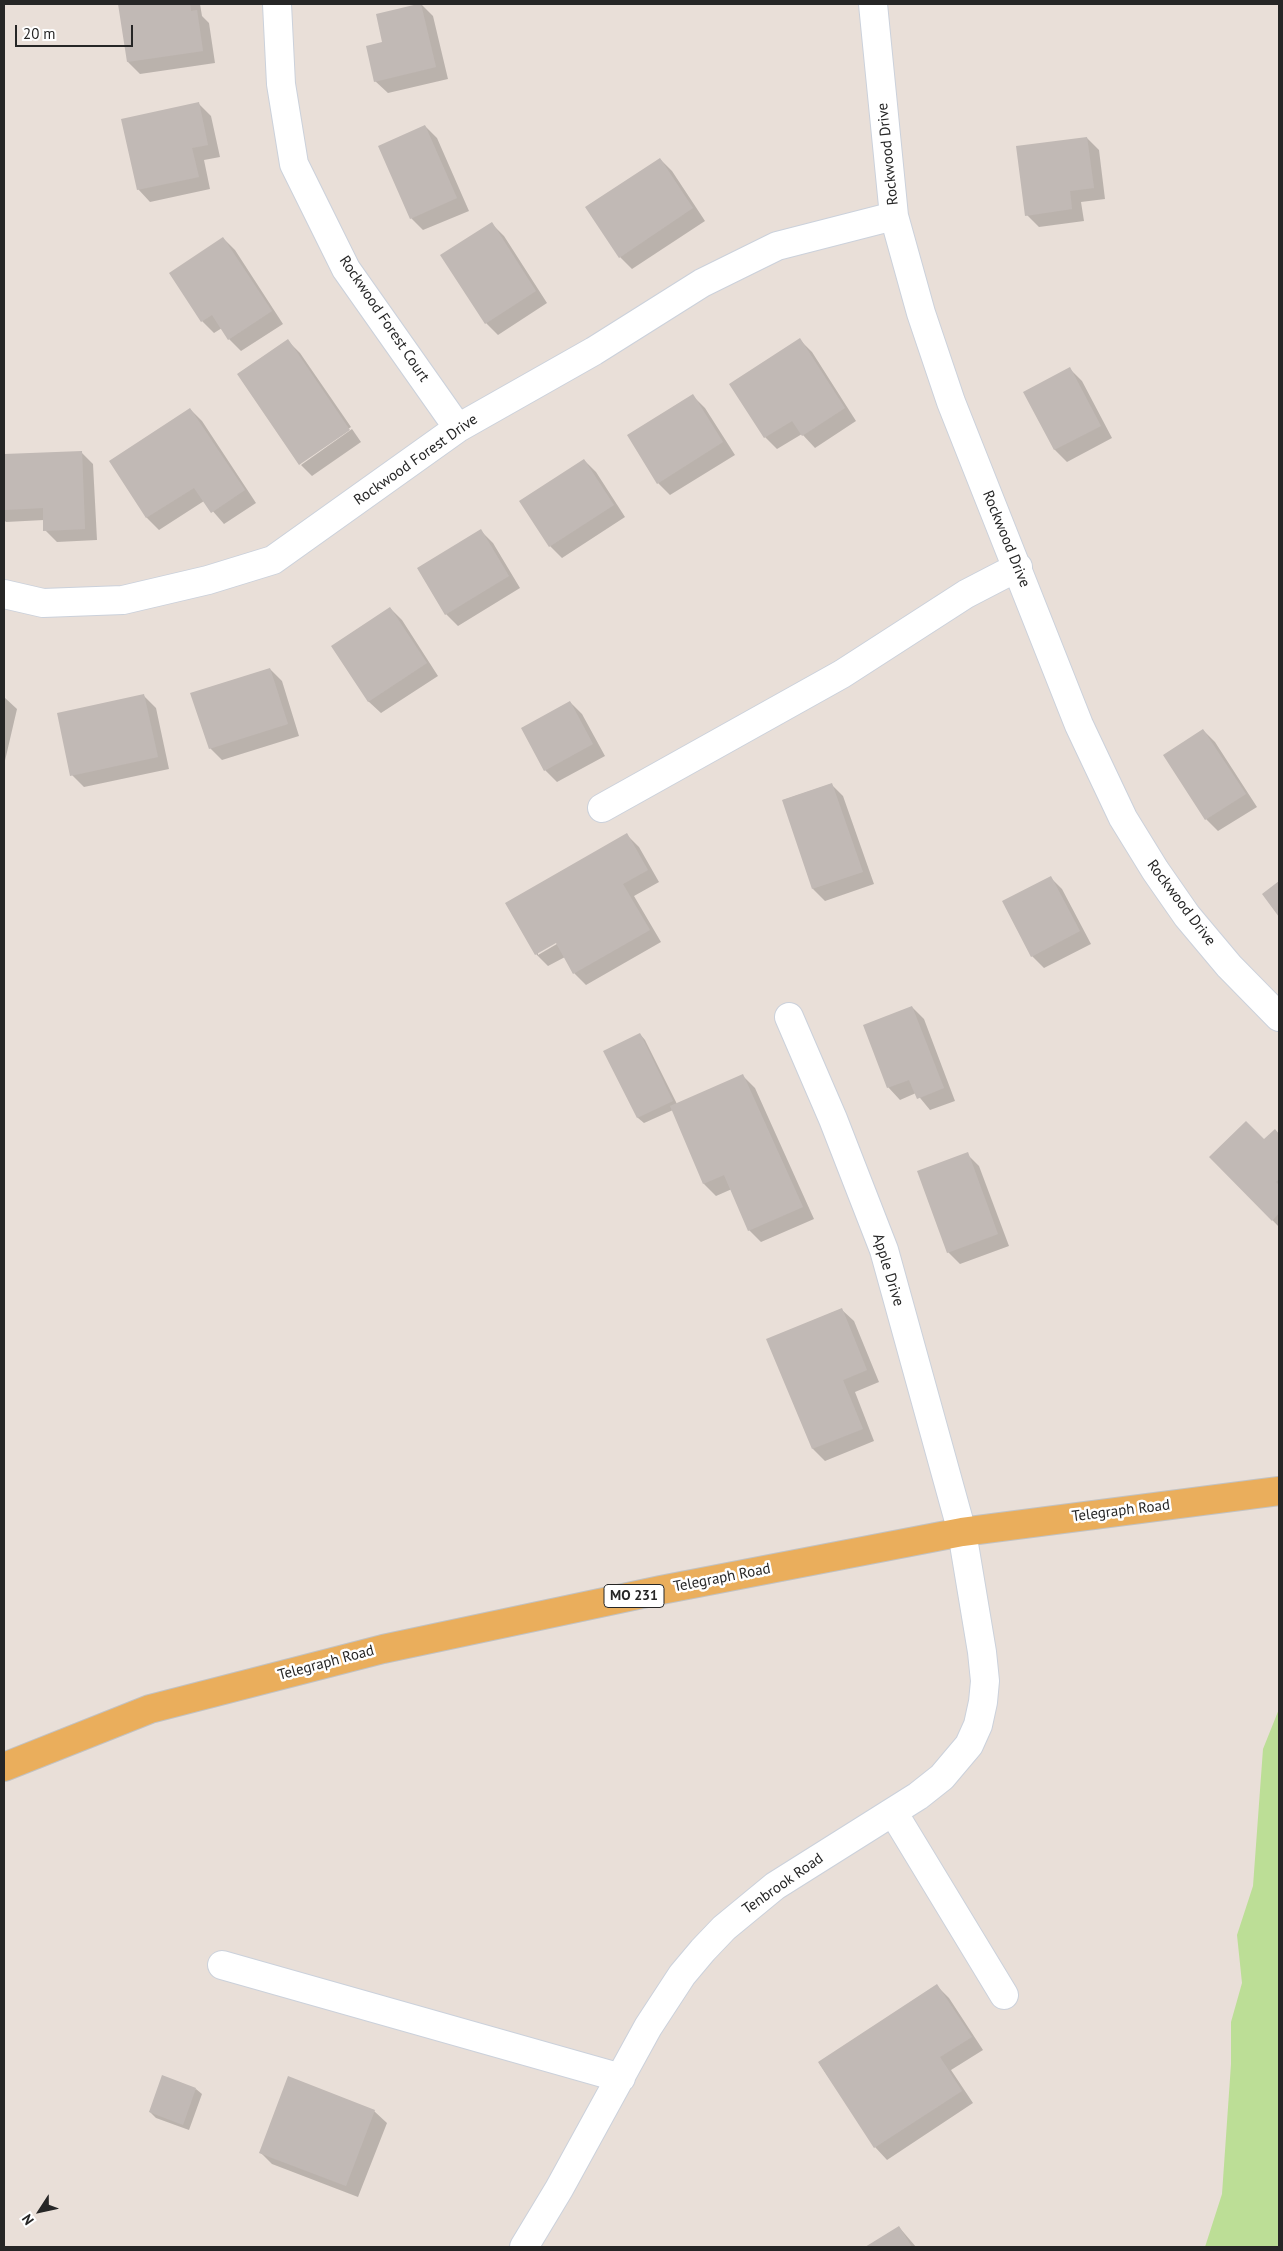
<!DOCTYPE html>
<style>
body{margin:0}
#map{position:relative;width:1283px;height:2251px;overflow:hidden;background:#e9dfd8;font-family:"PT Sans",sans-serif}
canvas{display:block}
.frame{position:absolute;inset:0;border:5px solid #262626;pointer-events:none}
.north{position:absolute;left:15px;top:2186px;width:50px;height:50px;-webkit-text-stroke:4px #fff;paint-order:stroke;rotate:235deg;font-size:14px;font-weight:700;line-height:20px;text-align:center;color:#262626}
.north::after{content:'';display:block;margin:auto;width:18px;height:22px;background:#262626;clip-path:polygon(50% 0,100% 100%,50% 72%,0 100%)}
.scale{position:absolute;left:15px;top:25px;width:118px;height:22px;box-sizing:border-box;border:2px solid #262626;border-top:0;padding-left:6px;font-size:15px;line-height:18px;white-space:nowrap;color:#262626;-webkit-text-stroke:4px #fff;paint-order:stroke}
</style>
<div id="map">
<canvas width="1283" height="2251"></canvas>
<div class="frame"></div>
<div class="north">N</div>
<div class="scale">20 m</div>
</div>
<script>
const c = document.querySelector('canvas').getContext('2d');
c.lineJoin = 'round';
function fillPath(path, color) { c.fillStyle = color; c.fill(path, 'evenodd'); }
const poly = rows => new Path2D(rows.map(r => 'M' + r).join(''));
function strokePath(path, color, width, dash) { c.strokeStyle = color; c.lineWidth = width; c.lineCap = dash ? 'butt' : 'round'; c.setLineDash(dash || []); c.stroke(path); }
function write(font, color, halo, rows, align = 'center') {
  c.font = font + ' "PT Sans",sans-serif'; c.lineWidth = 5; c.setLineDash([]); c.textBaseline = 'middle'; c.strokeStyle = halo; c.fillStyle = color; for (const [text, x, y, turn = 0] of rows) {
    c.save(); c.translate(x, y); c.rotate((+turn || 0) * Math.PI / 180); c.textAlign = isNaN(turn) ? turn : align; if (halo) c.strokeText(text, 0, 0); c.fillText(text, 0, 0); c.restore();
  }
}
const green = poly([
 [1279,1709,1279,2247,1205,2247,1222,2194,1231,2064,1231,2022,1242,1983,1237,1935,1253,1886,1263,1749]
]);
const shadow = poly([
 [120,4,200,4,202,16,209,23,215,63,140,74,128,62],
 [421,4,433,16,448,79,388,93,375,81,384,43],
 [199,104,211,116,220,157,204,160,210,189,150,202,138,189],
 [425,126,437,138,469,211,423,230,411,218],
 [1087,138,1099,150,1105,199,1081,202,1084,221,1039,227,1027,215],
 [660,159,672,171,705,221,632,269,620,257],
 [492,224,504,236,547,303,498,335,486,323],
 [223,238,235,250,283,324,241,351,229,339,222,328,214,333,202,321],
 [800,340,812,352,856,421,815,448,802,434,777,449,765,437,731,384],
 [288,341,300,353,351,427,301,462,301,464,239,374],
 [1070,369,1082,381,1112,438,1067,462,1055,450,1025,393],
 [693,396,705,408,735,455,670,495,658,483],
 [190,409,202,421,256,503,224,524,204,501,159,530,147,518,111,462],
 [352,429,361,442,312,476,301,465],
 [81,452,93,464,97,540,57,542,45,530,44,520,6,522,4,520,4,456],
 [584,460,596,472,625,517,562,558,550,546],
 [481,531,493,543,520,588,458,626,446,614],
 [390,608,402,620,438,676,381,713,368,701],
 [270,669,282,681,299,736,222,760,210,748],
 [144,696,156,708,169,769,84,787,72,775],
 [4,697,17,709,4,765],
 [570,702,582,714,605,756,557,782,545,770],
 [1203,730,1215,742,1257,807,1218,831,1206,819],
 [831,784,843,796,874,884,825,901,813,889,783,800],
 [627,835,639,847,659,882,634,896,661,942,586,985,574,973,565,957,548,966,536,954],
 [561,939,562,941,538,955,538,952],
 [1050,877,1062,889,1091,944,1044,968,1032,956],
 [912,1007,924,1019,955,1101,930,1110,916,1093,900,1100,888,1087],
 [640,1034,645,1040,677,1104,743,1076,755,1088,814,1219,761,1242,749,1230,732,1189,716,1196,704,1184,673,1110,644,1123,638,1118,605,1052],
 [1275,1130,1279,1135,1279,1227,1211,1157,1264,1141],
 [967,1154,979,1166,1009,1246,960,1264,948,1252],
 [841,1309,854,1321,879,1382,855,1392,874,1441,825,1461,813,1449,768,1339],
 [937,1986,949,1998,983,2050,951,2070,973,2103,887,2160,875,2147,819,2063],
 [196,2089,202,2094,189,2130,156,2118,150,2112],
 [374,2111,387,2123,358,2197,272,2164,260,2152],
 [899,2227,916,2247,867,2247]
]);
const building = poly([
 [118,4,190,4,191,11,197,10,203,51,127,62],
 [418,4,421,4,436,67,374,82,366,46,382,42,376,14],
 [199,102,208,145,192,148,199,177,137,190,121,119],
 [425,125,457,198,410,219,378,146],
 [1087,137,1094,188,1070,191,1072,209,1025,216,1016,146],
 [660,158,693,208,619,258,585,207],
 [492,222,536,291,485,324,440,255],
 [223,237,272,311,228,340,212,315,201,322,169,273],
 [800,338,845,408,802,436,792,421,764,438,729,384],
 [288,339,350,430,299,465,237,374],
 [1070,367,1101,426,1054,450,1023,392],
 [693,394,723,442,657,484,627,435],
 [190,408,245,490,211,513,194,488,146,518,109,461],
 [82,451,85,529,43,531,43,508,4,510,4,454],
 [584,459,614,505,549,547,519,501],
 [481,529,509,576,445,615,417,568],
 [390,607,427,663,368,702,331,646],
 [270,668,288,724,209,749,190,693],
 [144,694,158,757,70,776,57,713],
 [570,701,593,744,544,771,521,728],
 [1203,729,1246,794,1205,820,1163,755],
 [832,783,863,872,812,889,782,800],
 [627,833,648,870,623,884,650,930,573,974,556,943,535,955,505,903],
 [1051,876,1080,931,1031,957,1002,901],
 [1279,881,1279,917,1262,894],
 [912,1006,944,1088,917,1099,909,1080,887,1088,863,1025],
 [640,1033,673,1101,637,1118,603,1051],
 [743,1074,803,1207,748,1231,724,1175,703,1184,670,1106],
 [1246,1121,1264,1139,1275,1129,1279,1134,1279,1179,1276,1182,1279,1185,1279,1213,1272,1221,1209,1157],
 [968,1152,998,1234,947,1253,917,1171],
 [842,1308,867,1370,843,1380,863,1429,812,1449,766,1339],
 [937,1984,972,2037,940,2057,962,2091,874,2148,818,2062],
 [162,2075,196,2088,183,2125,149,2112],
 [288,2076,375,2110,346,2186,259,2153],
 [899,2226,912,2247,865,2247]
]);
const minor = poly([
 [277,4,281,84,294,164,346,269,458,428],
 [873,4,894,216,921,313,951,402,1079,725,1123,818,1155,870,1187,916,1229,966,1279,1017],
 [4,594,43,603,123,600,208,580,273,560,458,428,594,351,702,283,777,246,894,216],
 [602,808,842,674,966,594,1018,567],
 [893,1812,1004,1995],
 [222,1965,621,2078],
 [524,2247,559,2189,648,2027,682,1975,703,1950,724,1928,775,1886,918,1796,942,1777,969,1745,978,1725,983,1702,985,1681,982,1652,962,1532,884,1250,833,1119,789,1017]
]);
const major = poly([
 [4,1767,150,1709,383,1649,661,1590,962,1532,1279,1491]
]);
const shields = [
 [634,1596,60]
];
const shieldNames = [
 ["MO 231",634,1596]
];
const streetNames = [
 ["Rockwood Drive",888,154,-96],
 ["Rockwood Forest Court",384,319,56],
 ["Rockwood Forest Drive",416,460,-35],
 ["Rockwood Drive",1006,539,68],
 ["Rockwood Drive",1181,903,53],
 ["Apple Drive",888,1270,73],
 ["Telegraph Road",1121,1511,-7],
 ["Telegraph Road",722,1578,-11],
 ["Telegraph Road",326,1663,-15],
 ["Tenbrook Road",783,1884,-35]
];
fillPath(green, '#bcde96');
fillPath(shadow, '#0003');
fillPath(building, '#c1b9b5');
strokePath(minor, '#cbd1db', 30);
strokePath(major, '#c2c2c2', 30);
strokePath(minor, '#fff', 28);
strokePath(major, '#eaae5c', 28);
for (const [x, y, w] of shields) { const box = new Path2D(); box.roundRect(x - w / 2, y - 11.5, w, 23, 4); c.fillStyle = '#fff'; c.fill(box); strokePath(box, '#262626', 1); }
write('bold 14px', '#262626', null, shieldNames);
write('15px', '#262626', '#fff', streetNames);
</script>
